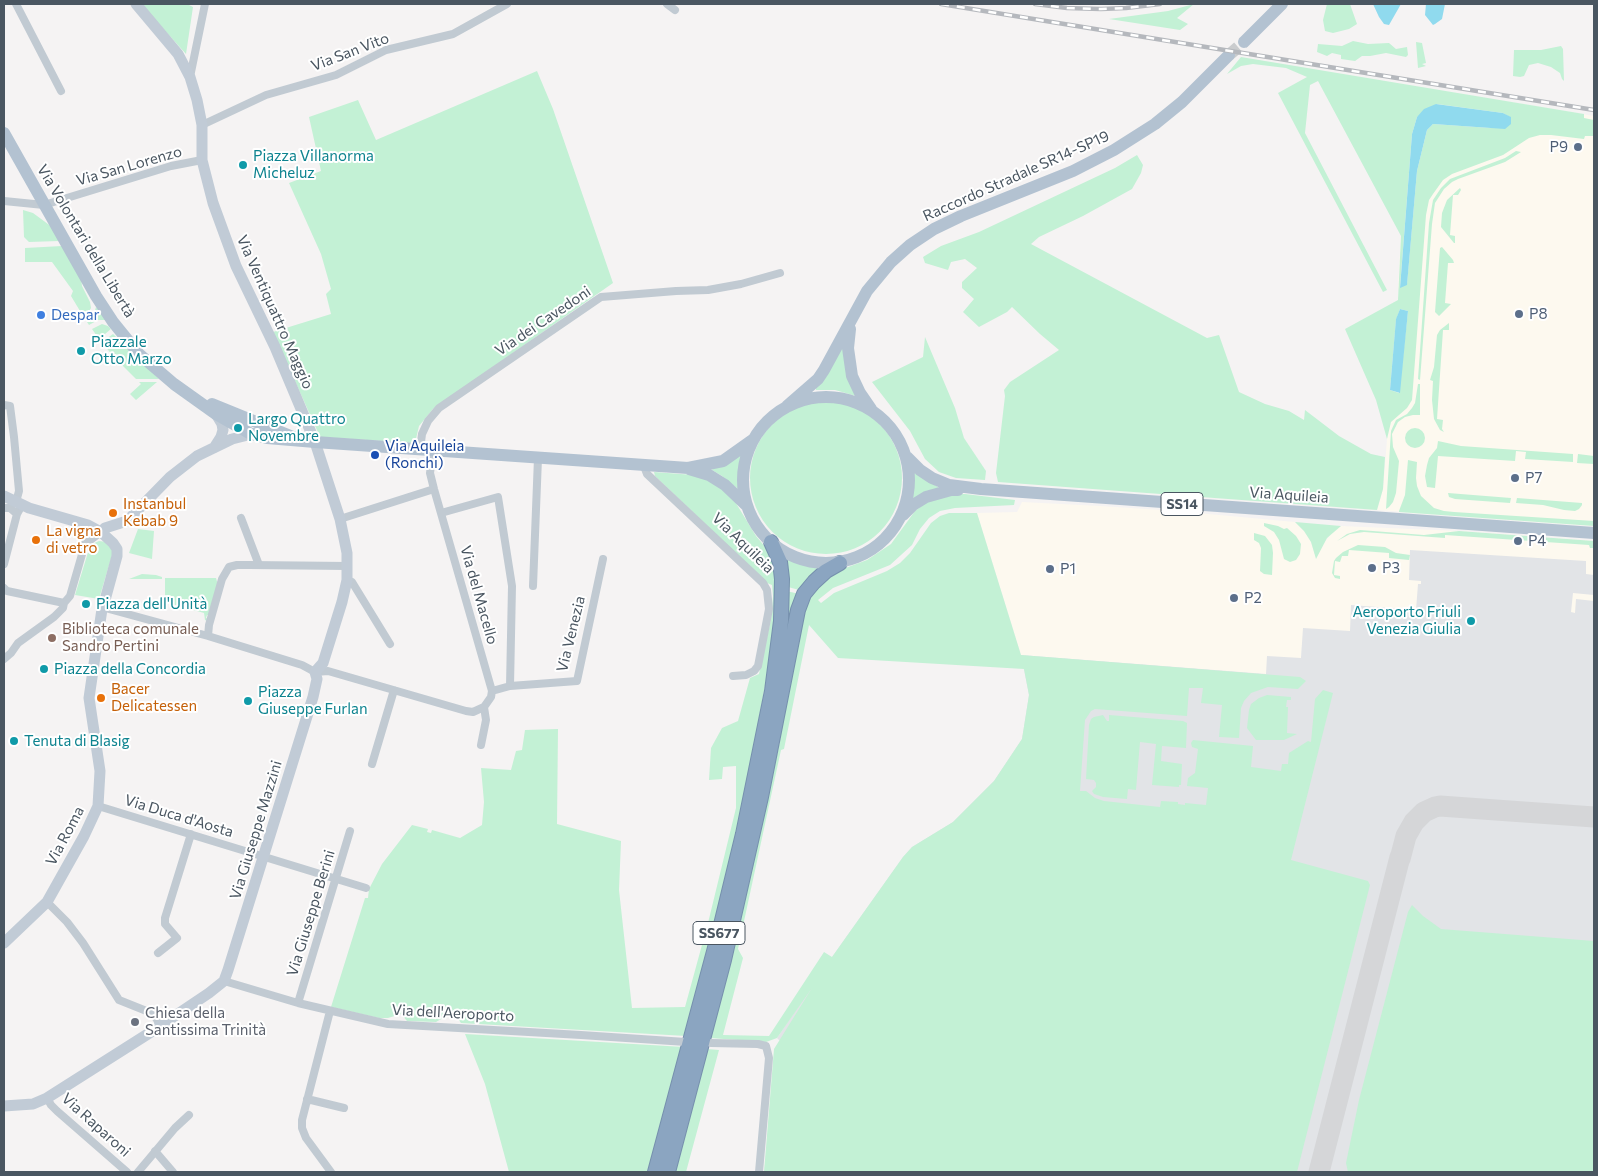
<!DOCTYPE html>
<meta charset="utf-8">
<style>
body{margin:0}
#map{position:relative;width:1598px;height:1176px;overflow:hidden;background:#f5f3f3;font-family:Commissioner,sans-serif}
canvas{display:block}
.frame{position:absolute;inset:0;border:5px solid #4a5661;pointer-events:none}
</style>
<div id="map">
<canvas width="1598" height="1176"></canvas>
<div class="frame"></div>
</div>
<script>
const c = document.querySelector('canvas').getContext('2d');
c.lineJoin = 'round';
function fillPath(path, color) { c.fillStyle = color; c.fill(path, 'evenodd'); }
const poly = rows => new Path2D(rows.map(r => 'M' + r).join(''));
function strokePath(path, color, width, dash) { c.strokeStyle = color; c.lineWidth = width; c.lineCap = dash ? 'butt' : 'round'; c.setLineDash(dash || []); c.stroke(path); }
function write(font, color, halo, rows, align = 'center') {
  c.font = font + ' Commissioner,sans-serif'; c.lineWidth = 4; c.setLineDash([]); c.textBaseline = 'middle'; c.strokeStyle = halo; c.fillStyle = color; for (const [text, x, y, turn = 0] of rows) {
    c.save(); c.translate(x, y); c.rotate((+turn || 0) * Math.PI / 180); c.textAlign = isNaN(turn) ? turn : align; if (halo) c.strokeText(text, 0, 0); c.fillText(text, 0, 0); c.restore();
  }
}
const commercial = poly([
 [1375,80,1594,116,1594,526,1377,510,1383,489,1399,290,1398,287,1401,236],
 [1022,502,1100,506,1176,511,1295,522,1304,531,1311,542,1316,558,1323,544,1333,532,1341,526,1459,531,1594,541,1594,675,1302,644,1300,677,1021,655,977,513,1017,512]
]);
const airport = poly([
 [1410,550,1586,561,1586,574,1594,575,1594,595,1573,593,1571,612,1575,613,1576,599,1594,601,1594,1172,764,1172,780,1041,777,1038,832,957,903,857,912,847,953,822,994,781,1022,739,1029,695,1021,655,1266,674,1267,656,1301,658,1303,628,1350,631,1351,605,1416,610,1418,584,1421,584,1421,581,1409,580]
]);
const green = poly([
 [141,4,187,4,193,7,186,54],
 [1194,4,1177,18,1188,24,1180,30,1109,19,1168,11],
 [1327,4,1350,4,1357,24,1349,29,1333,33,1325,31,1323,20],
 [1353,41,1368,44,1389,43,1396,49,1407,47,1408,55,1406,57,1386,53,1370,56,1362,56,1355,61,1341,59,1341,55,1332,53,1327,56,1317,52,1318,44,1342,46],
 [1416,42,1422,43,1426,63,1422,64,1426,66,1418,68],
 [1561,46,1563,49,1564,81,1562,79,1560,73,1551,67,1538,63,1529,65,1524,76,1520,77,1513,76,1514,50,1541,50],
 [1241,57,1584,114,1584,118,1594,120,1594,136,1585,136,1584,139,1551,135,1540,135,1529,138,1503,155,1452,174,1443,180,1433,194,1429,200,1426,215,1412,400,1407,408,1391,422,1387,439,1376,400,1345,329,1398,300,1401,236,1318,81,1310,85,1305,133,1387,290,1383,292,1278,93,1307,77,1286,68,1253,64,1241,66,1227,74],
 [1437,104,1503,113,1510,117,1491,128,1433,124,1427,130,1417,171,1407,284,1400,287,1412,134,1417,117],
 [1400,309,1408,311,1399,393,1390,390,1396,320],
 [537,71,553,109,613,283,433,409,419,426,415,443,320,437,273,332,331,314,326,294,331,289,321,254,289,183,321,171,309,117,358,100,376,140],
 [1516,151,1521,152,1505,162,1458,179,1452,182,1444,189,1435,203,1432,224,1420,380,1418,379,1429,223,1433,200,1441,188,1450,179,1505,158],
 [1137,155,1143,165,1141,173,1132,189,1083,216,1039,237,1031,244,1207,338,1219,335,1239,392,1265,404,1289,411,1304,420,1305,410,1339,436,1371,454,1385,457,1383,489,1377,510,998,482,996,473,1005,396,1004,390,1010,382,1059,350,1040,334,1012,307,1007,312,979,327,963,312,974,299,962,288,962,282,977,268,965,259,951,262,948,270,925,263,923,257,941,246,979,232,1115,168],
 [1460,188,1461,190,1458,195,1453,195,1450,235,1455,236,1455,243,1454,243,1441,227,1442,213,1447,200],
 [23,210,33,213,52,227,59,241,29,242,24,237],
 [62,246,81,277,82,286,90,302,91,308,88,313,83,316,71,296,73,291,52,262,25,262,25,248],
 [1442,247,1453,260,1454,263,1448,263,1445,303,1451,304,1439,316,1435,312,1440,248],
 [96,307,108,320,98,320,89,325,87,322,93,317],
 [1449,323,1449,330,1443,330,1437,419,1443,420,1442,429,1444,432,1440,430,1434,419,1432,400,1433,381,1430,380,1434,367,1437,335,1440,330],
 [102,324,108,326,111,329,99,339,92,329],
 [113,334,159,379,136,379,112,355,102,342],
 [925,337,955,408,964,438,986,471,985,480,956,478,939,472,925,459,910,431,872,382,923,357],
 [842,347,856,396,835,390,816,390,816,388],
 [139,382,157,382,136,400,130,394,141,384],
 [1418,384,1420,384,1420,415,1413,415,1405,417,1398,422,1392,434,1393,447,1399,461,1396,493,1393,502,1389,507,1386,509,1391,431,1396,420,1407,414,1412,408,1415,403],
 '750 478a76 76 0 1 1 152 0a76 76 0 1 1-152 0Z',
 '1405 438a10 10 0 1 1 20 0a10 10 0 1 1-20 0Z',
 [1438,441,1461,446,1573,454,1573,462,1525,459,1526,452,1516,451,1515,461,1438,456,1435,488,1427,487,1425,476,1427,465,1429,458,1437,448],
 [1578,454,1594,456,1594,464,1577,463],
 [741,455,740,486,740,488,738,489,722,476,712,470,713,468],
 [1408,460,1417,462,1416,478,1417,486,1421,496,1434,508,1444,511,1454,512,1594,521,1594,526,1399,512,1399,511,1405,495],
 [654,472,694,475,707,479,731,495,756,536,772,555,777,567,777,605,769,664,751,761,730,863,686,1036,461,1023,453,1012,436,1022,407,1021,401,1014,388,1018,379,1018,331,1007,365,898,368,898,369,889,382,864,412,825,428,829,427,832,431,833,432,830,460,838,482,825,484,802,481,768,511,770,516,751,522,750,525,730,558,729,557,824,621,841,619,890,632,1008,685,1007,708,923,736,808,736,766,723,767,722,779,709,780,711,748,722,728,738,721,750,678,759,674,771,619,773,596,772,585,767,583,655,476],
 [913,472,938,487,938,488,912,500,914,483],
 [1448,493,1511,498,1510,503,1455,499,1449,497],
 [946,494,965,494,1015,500,1014,505,955,508,940,511,929,518,920,529,912,545,890,565,833,588,818,600,821,603,834,593,887,571,900,563,910,553,931,523,940,516,949,513,977,513,1021,655,1300,677,1306,681,1298,689,1268,687,1251,693,1244,701,1241,708,1239,738,1219,737,1222,705,1201,703,1203,688,1189,688,1187,716,1095,709,1091,711,1085,720,1080,791,1086,791,1095,798,1104,801,1160,807,1161,801,1178,802,1178,804,1185,805,1185,803,1206,805,1208,788,1187,786,1188,778,1195,773,1198,749,1192,747,1191,743,1193,740,1253,746,1251,767,1281,771,1282,764,1288,764,1289,753,1308,741,1311,742,1315,699,1323,690,1333,693,1291,860,1368,881,1370,885,1297,1172,764,1172,774,1049,812,988,777,1038,766,1042,710,1038,778,751,789,688,799,622,811,594,819,584,840,570,867,560,891,544,915,511,929,500],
 [809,625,838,658,1024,669,1029,695,1022,739,994,781,953,822,912,847,903,857,832,957,824,952,769,1036,723,1035,743,958,738,949,781,750,784,749],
 [1517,498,1582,503,1582,505,1579,509,1575,511,1564,510,1543,505,1516,503],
 [1295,522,1341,526,1327,538,1316,559,1311,542,1304,531],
 [1264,523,1278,526,1284,529,1287,528,1296,536,1301,544,1300,554,1296,560,1290,562,1284,559,1279,540,1274,532,1264,526],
 [138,529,154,531,152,559,129,553],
 [1360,530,1424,535,1459,531,1594,541,1594,548,1590,548,1589,545,1445,535,1445,538,1364,532,1350,534,1337,541,1347,534],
 [1254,533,1265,536,1272,545,1273,553,1272,575,1264,574,1260,571,1261,548,1259,543,1254,540],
 [99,541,107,542,113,552,99,599,75,595,89,549,92,544],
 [1358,545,1385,547,1396,553,1410,555,1409,560,1389,558,1389,553,1349,550,1348,556,1342,556,1340,562,1335,561,1334,575,1340,576,1340,579,1335,578,1332,573,1334,561,1336,558,1343,552],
 [785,554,803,562,826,565,803,591,788,587,783,555],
 [142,574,156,575,162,577,162,579,129,579],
 [165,578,216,578,218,585,209,615,207,615,206,618,208,619,207,621,205,620,204,613,165,602],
 [786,591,800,594,789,617,787,617],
 [1267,695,1291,697,1291,700,1287,700,1286,707,1288,707,1287,733,1297,734,1284,740,1256,740,1247,728,1249,710,1251,704,1259,698],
 [1103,715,1107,721,1109,721,1109,715,1183,721,1187,723,1186,748,1162,746,1161,761,1182,764,1181,785,1179,785,1179,787,1152,785,1156,744,1140,742,1136,790,1128,789,1127,799,1103,797,1094,794,1092,791,1096,787,1096,783,1094,780,1086,779,1089,725,1091,719,1094,717],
 [1412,905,1423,916,1441,929,1594,941,1594,1172,1348,1172,1346,1163,1359,1100,1408,912],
 [465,1034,684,1047,651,1172,509,1172,485,1084],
 [707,1049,719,1050,686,1172,674,1172]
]);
const water = poly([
 [1373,4,1401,4,1389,25,1384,24,1379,17],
 [1426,4,1445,4,1442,19,1435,24,1433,25,1425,15],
 [1436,104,1503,113,1511,117,1511,124,1505,129,1433,124,1427,130,1417,171,1407,285,1400,288,1412,134,1417,117,1424,109],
 [1400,309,1408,311,1400,393,1390,390,1396,319]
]);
const taxiway = poly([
 [1400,859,1406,836,1414,822,1424,812,1435,807,1440,806,1594,817],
 [1319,1172,1400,857]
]);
const primaryTunnel = poly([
 [1229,55,1244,42]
]);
const street = poly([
 [16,4,61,91],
 [667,4,675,10],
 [190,77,205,4],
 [202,125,266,95,336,75,386,50,453,34,507,4],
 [4,201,44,205,171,166,202,160],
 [4,405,10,406,14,437,19,491,16,502],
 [420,450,422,434,428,421,439,408,601,297,676,291,708,290,741,284,780,273],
 [433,451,430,473,434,489,492,691,491,697,484,707,486,720,481,745],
 [644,466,647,474,763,583,767,590,769,609,758,666,754,671,746,675,733,676],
 [4,508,10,508,17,514],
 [441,513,498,497,512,586,510,686,492,691],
 [241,518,259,565],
 [340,519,434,489],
 [85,544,101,532],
 [4,564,17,514,22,505],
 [347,580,352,582,390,644],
 [533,586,538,458],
 [4,588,7,591,64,603],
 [105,605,109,609,208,636,302,665,315,672,328,671,466,711,473,712,484,707],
 [208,636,209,625,222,579,229,567,237,565,249,565,348,566],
 [4,659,11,653,18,643,54,617,63,608,64,603,70,596,85,544,86,530,88,525],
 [510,686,577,681,603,559],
 [372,764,394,690],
 [98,806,366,888],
 [47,902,67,922,83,943,119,1000,149,1012,156,1018,160,1025],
 [158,953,177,938,165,924,165,918,191,834],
 [224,981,298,1003,388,1024,581,1035,686,1042],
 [298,1003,350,831],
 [330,1011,302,1120,302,1128,306,1138,331,1172],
 [711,1043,758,1044,766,1046,769,1058,759,1172],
 [47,1098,51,1105,57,1111,127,1172],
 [307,1099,344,1108],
 [155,1151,173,1172],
 [138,1172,175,1128,189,1115]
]);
const secondary = poly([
 [214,448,221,437,223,430,222,424,216,414],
 [4,496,29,508,88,525,101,532,113,543,117,549,117,556,105,600,105,605,102,609,89,698,100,771,98,806,84,836,47,902,4,943],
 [101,532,105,528,127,521,170,477,197,456,232,439,256,433],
 [4,1106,33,1104,47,1098,151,1032,209,993,224,981,228,970,313,697,317,679,315,672,323,663,342,602,347,580,347,553,340,519,315,442,275,347,236,266,213,203,202,160,202,125,197,100,190,77,178,54,136,4]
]);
const primary = poly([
 [1244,42,1282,4],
 [4,133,96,296,113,322,139,354,174,384,216,414,251,434,267,438,315,442,688,468,723,461,754,439],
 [850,329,848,348,852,376,860,393,871,409],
 '743 480a83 83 0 1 1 166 0a83 83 0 1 1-166 0Z',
 [212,404,293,437],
 [787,406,818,379,824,370,867,291,891,262,910,245,934,229,961,216,1073,171,1114,150,1155,124,1182,102,1229,55],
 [907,457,920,470,932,478,949,485,981,489,1594,533],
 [689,469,709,475,725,485,747,506],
 [903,515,913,505,926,497,951,490,958,490]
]);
const highway = poly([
 [655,1172,720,929,743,834,772,691,781,621,782,579,780,562,771,542],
 [668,1172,724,960,761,797,798,610,804,594,814,582,826,571,840,563]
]);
const rail = poly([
 [941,4,1594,110],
 [1035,4,1067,8,1101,9,1126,8,1160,4]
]);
const markers = [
 [1578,147,5,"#5c6f8a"],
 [243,165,5,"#0f9aa8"],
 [1519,314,5,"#5c6f8a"],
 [41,315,5,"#3f7fe0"],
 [81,351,5,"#0f9aa8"],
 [238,428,5,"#0f9aa8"],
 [375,455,5,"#1a4fb4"],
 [1515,478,5,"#5c6f8a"],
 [113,513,5,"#e8710a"],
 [36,540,5,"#e8710a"],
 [1518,541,5,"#5c6f8a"],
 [1372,568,5,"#5c6f8a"],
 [1050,569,5,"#5c6f8a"],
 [1234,598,5,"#5c6f8a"],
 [86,604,5,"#0f9aa8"],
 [1471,621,5,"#0f9aa8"],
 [52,638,5,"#8d6e63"],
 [44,669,5,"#0f9aa8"],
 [101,698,5,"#e8710a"],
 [248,701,5,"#0f9aa8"],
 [14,741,5,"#0f9aa8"],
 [135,1022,5,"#6b7280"]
];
const shields = [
 [1182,504,42],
 [719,933,52]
];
const shieldNames = [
 ["SS14",1182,504],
 ["SS677",719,933]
];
const streetNames = [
 ["Via San Vito",350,52,-21],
 ["Via San Lorenzo",129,166,-16],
 ["Raccordo Stradale SR14-SP19",1016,176,-24],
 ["Via Volontari della Libertà",86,241,59],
 ["Via Ventiquattro Maggio",275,312,66],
 ["Via dei Cavedoni",543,321,-34],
 ["Via Aquileia",1289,495,4],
 ["Via Aquileia",743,543,44],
 ["Via del Macello",479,595,74],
 ["Via Venezia",571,634,-76],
 ["Via Duca d'Aosta",179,816,17],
 ["Via Giuseppe Mazzini",256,830,-73],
 ["Via Roma",65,836,-62],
 ["Via Giuseppe Berini",311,913,-73],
 ["Via dell'Aeroporto",453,1013,3],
 ["Via Raparoni",96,1125,42]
];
const serviceNames = [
 ["P9",1568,147,"right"],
 ["P8",1529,314],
 ["P7",1525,478],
 ["P4",1528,541],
 ["P3",1382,568],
 ["P1",1060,569],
 ["P2",1244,598]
];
const cultureNames = [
 ["Piazza Villanorma",253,156],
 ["Micheluz",253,173],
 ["Piazzale",91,342],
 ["Otto Marzo",91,359],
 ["Largo Quattro",248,419],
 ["Novembre",248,436],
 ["Piazza dell'Unità",96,604],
 ["Aeroporto Friuli",1461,612,"right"],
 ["Venezia Giulia",1461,629,"right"],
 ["Piazza della Concordia",54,669],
 ["Piazza",258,692],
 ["Giuseppe Furlan",258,709],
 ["Tenuta di Blasig",24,741]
];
const shopNames = [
 ["Despar",51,315]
];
const transitNames = [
 ["Via Aquileia",385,446],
 ["(Ronchi)",385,463]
];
const foodNames = [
 ["Instanbul",123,504],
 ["Kebab 9",123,521],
 ["La vigna",46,531],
 ["di vetro",46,548],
 ["Bacer",111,689],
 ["Delicatessen",111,706]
];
const educationNames = [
 ["Biblioteca comunale",62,629],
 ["Sandro Pertini",62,646]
];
const worshipNames = [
 ["Chiesa della",145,1013],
 ["Santissima Trinità",145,1030]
];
fillPath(commercial, '#fdf9ef');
fillPath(airport, '#e2e4e7');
fillPath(green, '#c3f1d5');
fillPath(water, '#90daee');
strokePath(taxiway, '#d5d6d8', 21);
strokePath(primaryTunnel, '#caccce', 12, [12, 6]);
strokePath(highway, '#7690ad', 16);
strokePath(street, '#c1cad2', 8);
strokePath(secondary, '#c1cbd6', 11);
strokePath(primary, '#b3c2d1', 12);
strokePath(highway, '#8ba5c1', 14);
strokePath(rail, '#b5b8bd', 4.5);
strokePath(rail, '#fff', 2.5, [8]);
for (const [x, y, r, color] of markers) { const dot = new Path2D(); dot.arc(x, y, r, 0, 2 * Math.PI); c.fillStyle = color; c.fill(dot); strokePath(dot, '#fff', 2); }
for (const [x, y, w] of shields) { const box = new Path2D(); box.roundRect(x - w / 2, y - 11.5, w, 23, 4); c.fillStyle = '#fff'; c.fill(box); strokePath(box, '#4a5661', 1); }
write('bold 14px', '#4a5661', null, shieldNames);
write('15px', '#4a5661', '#fff', streetNames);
write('15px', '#4e5e75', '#fff', serviceNames, 'left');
write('15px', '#0d838f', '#fff', cultureNames, 'left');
write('15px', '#366cbe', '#fff', shopNames, 'left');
write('15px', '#164399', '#fff', transitNames, 'left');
write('15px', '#c56008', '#fff', foodNames, 'left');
write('15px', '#785e54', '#fff', educationNames, 'left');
write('15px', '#5b616d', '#fff', worshipNames, 'left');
</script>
